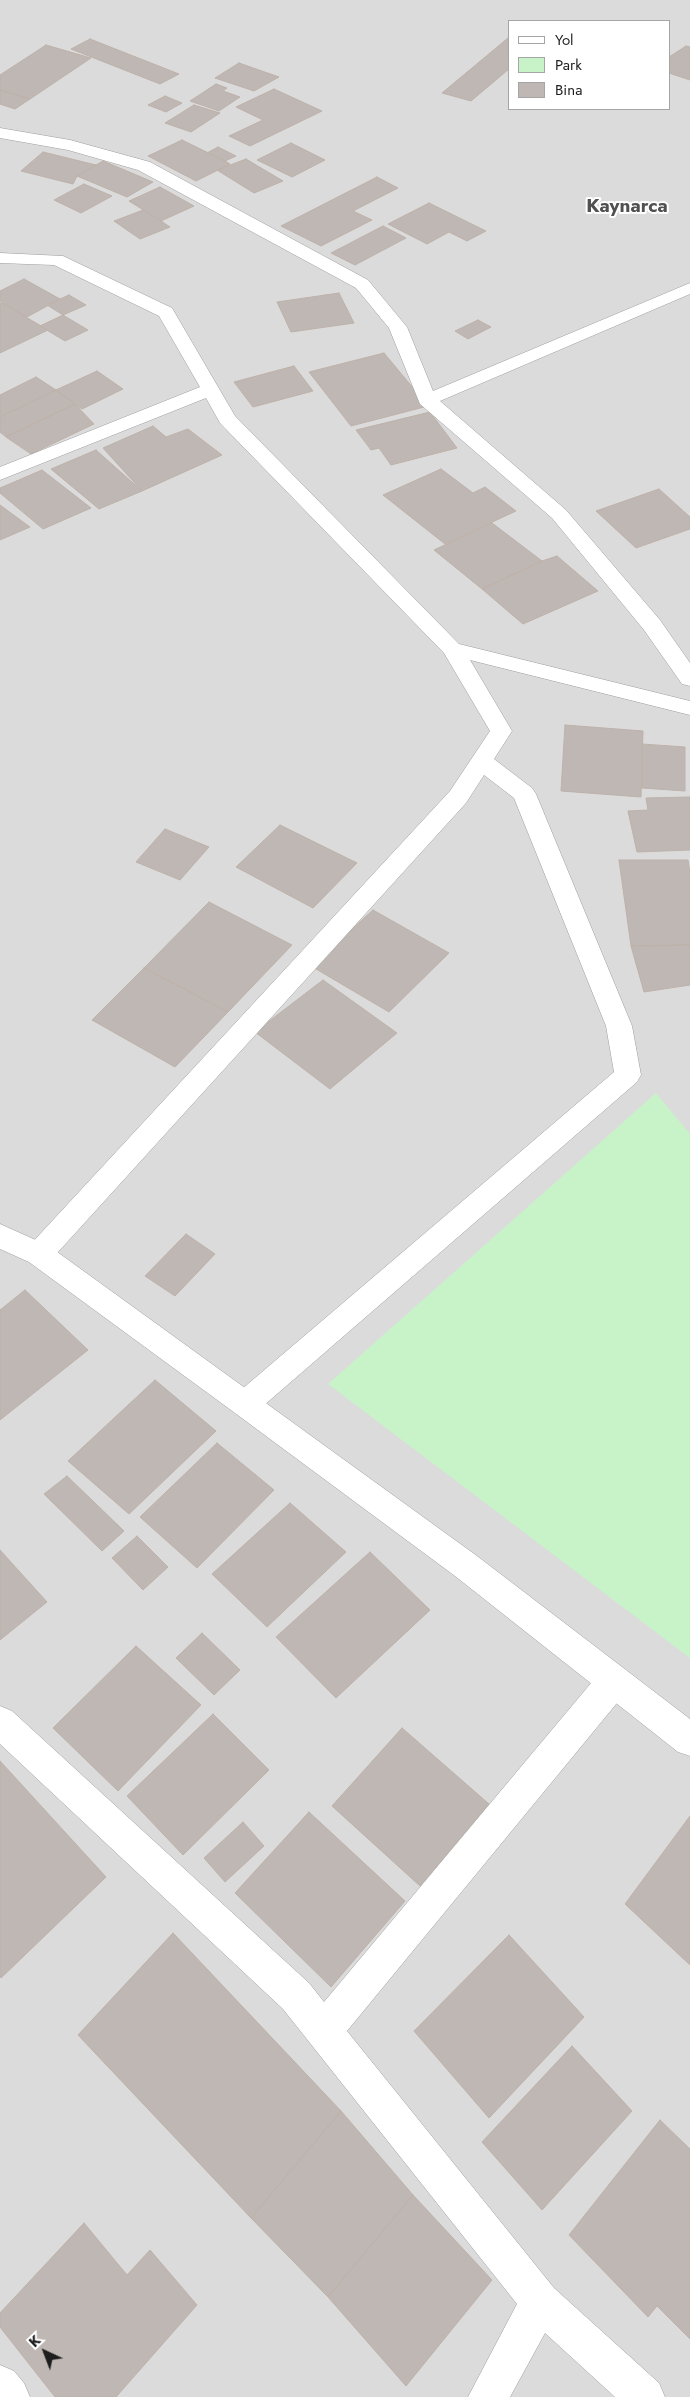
<!DOCTYPE html>
<style>
body{margin:0}
#map{position:relative;width:690px;height:2397px;overflow:hidden;background:#eeebe6;font-family:Jost,sans-serif}
canvas{display:block}
.legend{position:absolute;left:508px;top:20px;width:162px;height:90px;box-sizing:border-box;background:#fff;border:1px solid #a5a5a5;margin:0;padding:6px 9px;list-style:none;font-size:15px;color:#1e1e1e}
.legend li{display:flex;align-items:center;gap:10px;height:25px}
.legend b{width:25px;border:1px solid #a5a5a5}
.north{position:absolute;left:20px;top:2327px;width:50px;height:50px;-webkit-text-stroke:4px #fff;paint-order:stroke;rotate:317deg;font-size:14px;font-weight:700;line-height:20px;text-align:center;color:#1e1e1e}
.north::after{content:'';display:block;margin:auto;width:18px;height:22px;background:#1e1e1e;clip-path:polygon(50% 0,100% 100%,50% 72%,0 100%)}
</style>
<div id="map">
<canvas width="690" height="2397"></canvas>
<ul class="legend">
<li><b style="height:6px;background:#fff"></b>Yol</li>
<li><b style="height:14px;background:#c8f3c9"></b>Park</li>
<li><b style="height:14px;background:#beb7b3"></b>Bina</li>
</ul>
<div class="north">K</div>
</div>
<script>
const c = document.querySelector('canvas').getContext('2d');
c.lineJoin = 'round';
function fillPath(path, color) { c.fillStyle = color; c.fill(path, 'evenodd'); }
const poly = rows => new Path2D(rows.map(r => 'M' + r).join(''));
function strokePath(path, color, width, dash) { c.strokeStyle = color; c.lineWidth = width; c.lineCap = dash ? 'butt' : 'round'; c.setLineDash(dash || []); c.stroke(path); }
function write(font, color, halo, rows, align = 'center') {
  c.font = font + ' Jost,sans-serif'; c.lineWidth = 4; c.setLineDash([]); c.textBaseline = 'middle'; c.strokeStyle = halo; c.fillStyle = color; for (const [text, x, y, turn = 0] of rows) {
    c.save(); c.translate(x, y); c.rotate((+turn || 0) * Math.PI / 180); c.textAlign = isNaN(turn) ? turn : align; if (halo) c.strokeText(text, 0, 0); c.fillText(text, 0, 0); c.restore();
  }
}
const residential = poly([
 [0,0,690,0,690,2397,0,2397],
 [509,21,669,21,669,109,509,109]
]);
const park = poly([
 [656,1093,690,1134,690,1658,328,1384]
]);
const building = poly([
 [508,38,509,69,471,101,442,93,508,38],
 [90,39,179,74,160,84,71,49,90,39],
 [46,45,91,58,30,99,0,90,0,75,46,45],
 [686,46,690,47,690,80,669,73,669,57,686,46],
 [239,63,279,77,254,91,215,78,239,63],
 [216,84,227,88,223,91,240,97,219,111,190,101,216,84],
 [274,89,322,111,250,146,229,136,263,120,236,107,274,89],
 [0,90,30,99,15,109,0,104,0,90],
 [165,96,182,103,166,112,148,105,165,96],
 [194,105,220,113,191,132,165,123,194,105],
 [182,140,225,161,230,164,196,181,148,156,182,140],
 [291,143,325,160,292,177,257,160,291,143],
 [218,147,236,156,225,161,207,153,218,147],
 [43,152,96,165,77,176,73,184,21,171,43,152],
 [246,159,283,181,254,193,217,170,246,159],
 [103,161,153,182,127,197,77,176,103,161],
 [377,177,398,188,353,211,372,220,321,246,281,226,377,177],
 [84,184,112,196,81,213,54,200,84,184],
 [160,187,194,206,161,221,129,201,160,187],
 [429,203,486,231,467,241,449,232,427,244,388,224,429,203],
 [143,210,161,221,170,227,140,239,114,221,143,210],
 [383,226,406,238,355,265,331,253,383,226],
 [24,279,60,299,27,317,0,301,0,291,24,279],
 [339,293,354,323,291,332,277,302,339,293],
 [69,295,86,305,63,315,47,305,69,295],
 [0,303,2,303,48,330,0,353,0,303],
 [63,315,88,330,65,341,40,326,63,315],
 [478,320,491,327,468,339,455,331,478,320],
 [384,353,428,406,351,426,309,372,384,353],
 [294,366,313,391,253,407,234,382,294,366],
 [97,371,123,389,82,409,56,390,97,371],
 [36,377,56,390,0,417,0,395,36,377],
 [56,390,75,404,6,437,0,432,0,417,56,390],
 [75,404,94,424,31,454,6,437,75,404],
 [430,412,457,448,391,465,379,448,371,450,356,430,430,412],
 [153,426,166,437,188,429,222,455,142,491,103,448,153,426],
 [96,450,142,491,99,509,51,469,96,450],
 [441,469,473,493,485,487,516,511,445,544,383,495,441,469],
 [42,470,91,508,43,529,0,493,0,488,42,470],
 [659,489,690,517,690,529,636,548,596,511,659,489],
 [0,505,30,527,0,540,0,505],
 [492,523,542,561,482,589,434,550,492,523],
 [557,556,598,591,523,624,482,589,542,561,557,556],
 [565,725,643,731,641,797,561,791,565,725],
 [642,744,685,747,685,791,642,788,642,744],
 [690,797,690,850,637,852,628,811,648,810,646,798,690,797],
 [280,825,357,863,313,908,236,867,280,825],
 [165,829,209,847,180,880,136,862,165,829],
 [619,860,688,860,690,873,690,945,631,946,619,860],
 [209,902,292,945,228,1012,144,968,209,902],
 [373,910,449,953,389,1012,311,966,373,910],
 [690,945,690,985,644,992,631,946,690,945],
 [144,968,228,1012,175,1067,92,1020,144,968],
 [323,980,397,1033,330,1089,255,1032,323,980],
 [186,1234,215,1254,175,1296,145,1276,186,1234],
 [25,1290,88,1350,0,1420,0,1310,25,1290],
 [155,1380,216,1431,129,1514,68,1461,155,1380],
 [217,1443,274,1490,197,1568,140,1517,217,1443],
 [67,1476,124,1531,102,1551,44,1494,67,1476],
 [290,1503,346,1552,267,1627,212,1574,290,1503],
 [137,1536,168,1567,143,1590,112,1558,137,1536],
 [0,1550,47,1602,0,1640,0,1550],
 [370,1552,430,1610,336,1698,276,1637,370,1552],
 [202,1633,240,1670,214,1695,176,1658,202,1633],
 [136,1646,201,1705,118,1791,53,1728,136,1646],
 [213,1714,269,1770,183,1855,127,1796,213,1714],
 [402,1728,489,1804,420,1886,332,1806,402,1728],
 [0,1761,106,1877,1,1978,0,1977,0,1761],
 [309,1812,405,1901,331,1987,235,1893,309,1812],
 [690,1816,690,1965,625,1904,690,1816],
 [243,1822,264,1846,225,1882,204,1858,243,1822],
 [173,1933,341,2111,251,2218,78,2035,173,1933],
 [509,1935,584,2017,489,2118,414,2031,509,1935],
 [572,2046,632,2111,542,2210,482,2142,572,2046],
 [341,2111,413,2195,328,2297,251,2218,341,2111],
 [660,2120,690,2149,690,2339,657,2306,648,2317,569,2235,660,2120],
 [413,2195,492,2280,406,2386,328,2297,413,2195],
 [84,2223,127,2275,150,2250,197,2305,116,2397,55,2397,0,2327,0,2313,84,2223]
]);
const minor = poly([
 [0,128,70,140,150,162,368,280,407,327,433,391,690,283,690,294,440,401,566,510,660,620,690,663,690,686,682,684,644,630,552,518,420,404,389,328,356,288,138,170,68,150,0,138,0,128],
 [0,253,63,256,172,308,235,416,459,644,690,701,690,715,470,660,512,731,494,759,532,788,536,794,632,1026,641,1075,637,1082,255,1413,245,1417,235,1413,230,1404,235,1395,614,1072,606,1026,514,798,484,775,466,803,49,1262,39,1266,29,1262,25,1254,29,1246,450,791,490,731,444,653,220,423,206,398,0,480,0,467,200,387,159,316,54,265,0,263,0,253],
 [614,1665,626,1670,630,1681,626,1692,347,2031,554,2288,659,2383,665,2397,615,2397,545,2333,510,2397,468,2397,517,2304,283,2009,0,1744,0,1706,12,1711,309,1983,324,2002,602,1670,614,1665],
 [0,2365,14,2371,24,2383,30,2397,0,2397,0,2365]
]);
const tertiary = poly([
 [0,1224,49,1246,477,1556,690,1719,690,1756,678,1752,455,1576,235,1413,29,1262,0,1249,0,1224]
]);
const farDistrictnames = [
 ["Kaynarca",627,207]
];
fillPath(residential, '#dcdbdb');
fillPath(park, '#c8f3c9');
fillPath(building, '#beb7b3');
strokePath(building, '#beb2aa', 1);
strokePath(minor, '#9f9f9f', 1);
strokePath(tertiary, '#9f9f9f', 1);
fillPath(minor, '#fff');
fillPath(tertiary, '#fff');
write('bold 19px', '#515151', '#fff', farDistrictnames);
</script>
